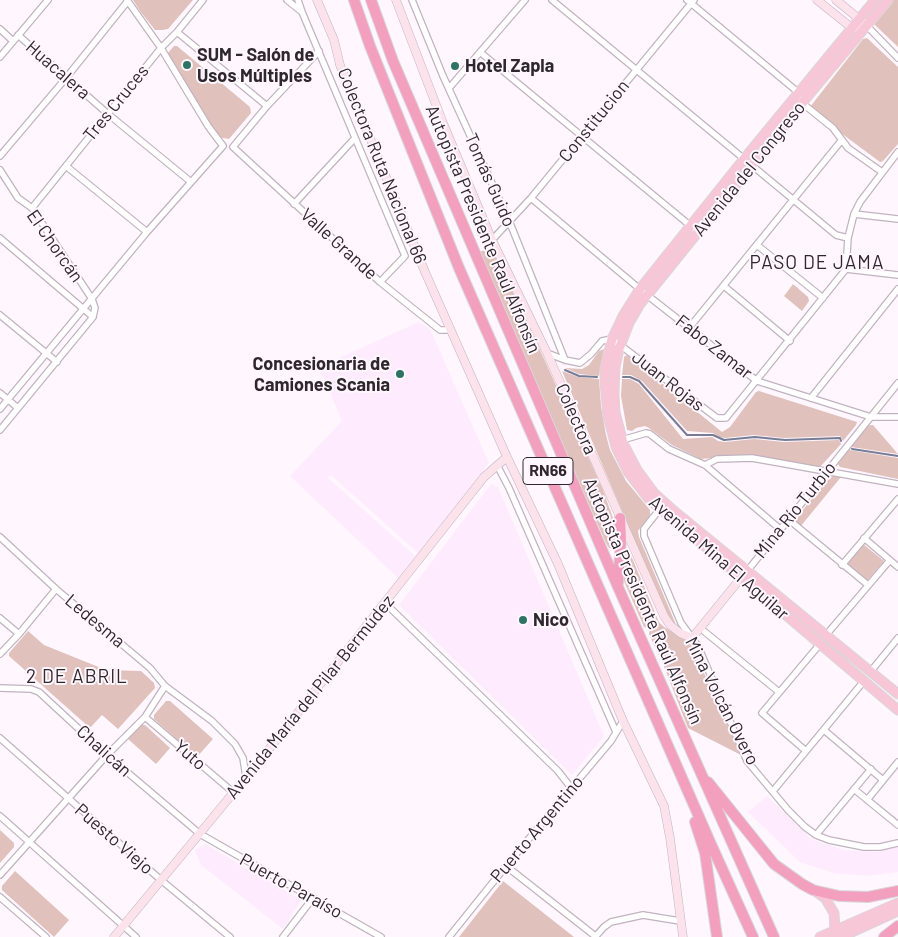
<!DOCTYPE html>
<meta charset="utf-8">
<style>
body{margin:0}
canvas{display:block;background:#fff6fe}
</style>
<canvas width="898" height="937"></canvas>
<script>
const c = document.querySelector('canvas').getContext('2d');
c.lineJoin = 'round';
function fillPath(path, color) { c.fillStyle = color; c.fill(path, 'evenodd'); }
const poly = rows => new Path2D(rows.map(r => 'M' + r).join(''));
function strokePath(path, color, width, dash) { c.strokeStyle = color; c.lineWidth = width; c.lineCap = dash ? 'butt' : 'round'; c.setLineDash(dash || []); c.stroke(path); }
function write(font, color, halo, rows, align = 'center') {
  c.font = font + ' Barlow,sans-serif'; c.lineWidth = 4; c.setLineDash([]); c.textBaseline = 'middle'; c.strokeStyle = halo; c.fillStyle = color; for (const [text, x, y, turn = 0] of rows) {
    c.save(); c.translate(x, y); c.rotate((+turn || 0) * Math.PI / 180); c.textAlign = isNaN(turn) ? turn : align; if (halo) c.strokeText(text, 0, 0); c.fillText(text, 0, 0); c.restore();
  }
}
const built = poly([
 [419,322,430,329,489,463,418,553,331,475,328,478,415,556,398,578,290,476,342,421,319,367],
 [491,484,498,487,604,736,572,775,399,605],
 [767,796,811,839,843,850,876,852,898,847,898,872,866,876,834,873,800,862,748,812],
 [205,844,301,900,283,929,201,865,195,850]
]);
const green = poly([
 [133,0,193,0,168,29,163,30,155,30,140,11],
 [891,0,898,0,898,47,874,24,874,21],
 [867,38,898,67,898,144,883,161,880,162,810,110,810,107,863,39],
 [174,46,177,46,250,107,251,113,229,139,218,137,167,54],
 [492,248,545,361,603,490,613,518,616,535,613,548,609,548,606,543,478,252],
 [793,284,808,297,809,301,802,311,784,296],
 [604,349,599,376,579,374,565,368,582,369,589,365,599,351],
 [627,355,722,432,730,427,756,392,759,391,857,422,856,425,843,441,840,436,784,438,754,435,725,438,719,437,713,433,687,431,642,381,631,375,622,375,624,357],
 [562,371,578,377,599,379,601,406,606,435,610,450,626,481,650,510,650,515,638,531,639,537,677,627,671,622,665,611],
 [622,379,630,379,639,384,683,439,712,437,718,441,725,442,754,439,784,442,839,440,841,444,820,467,747,455,701,459,672,445,649,428,645,426,636,428,632,431,627,430,621,396],
 [871,425,873,425,898,454,851,447,868,426],
 [849,450,898,458,898,479,840,467,838,464],
 [831,475,841,477,800,527,794,521],
 [863,544,884,561,866,582,844,565],
 [628,552,630,553,659,622,664,627,691,644,741,755,688,728,663,664,649,634,650,629,644,627,623,579,625,554],
 [28,631,44,645,106,670,141,671,154,683,155,688,118,729,102,715,90,728,9,656,9,653],
 [166,701,170,701,213,739,197,757,154,719,154,715],
 [141,725,145,725,170,748,156,764,128,739],
 [0,830,14,843,14,847,0,863],
 [15,871,69,920,54,937,2,890,2,886],
 [503,881,574,937,459,937]
]);
const stream = poly([
 [565,370,579,376,597,377],
 [623,377,630,377,639,381,687,435,713,435,724,440,755,437,785,440,840,438,841,441],
 [852,449,898,456]
]);
const street = poly([
 [127,0,161,48,208,126,223,146],
 [287,0,302,12],
 [298,0,302,12,405,256,380,282],
 [412,0,443,76,510,223,565,360],
 [552,0,836,235,848,238],
 [687,0,799,93,802,103,833,128,848,148,882,172],
 [867,26,898,58],
 [0,29,13,41],
 [177,32,267,106],
 [18,35,108,114,191,182],
 [480,52,698,232],
 [0,57,48,0],
 [450,87,525,0],
 [233,147,380,282,440,330,451,330],
 [233,147,267,106,319,51],
 [0,156,66,78,127,2],
 [66,166,147,232],
 [0,170,18,198,32,208,92,299,95,308,93,317,0,430],
 [531,198,647,295,757,381,871,417,898,417],
 [294,204,355,138],
 [32,208,161,48,177,32,203,0],
 [854,214,898,219],
 [0,238,93,317],
 [492,240,531,198,694,0],
 [757,245,823,298],
 [846,269,898,275],
 [724,286,790,341],
 [0,315,57,362],
 [689,328,841,141],
 [547,353,565,360,580,363,591,354,602,341,612,339,717,418,726,418,846,269,848,238,854,214,860,202,898,152],
 [0,393,18,408],
 [811,398,898,289],
 [0,409,147,232,223,146],
 [622,440,646,433,650,434,669,449,705,465,780,529],
 [497,465,509,488,616,732],
 [705,465,717,459,752,458,898,484],
 [659,510,644,529,644,536,681,623,698,646,747,761,788,810,805,827,816,835,829,840,864,847,880,847,898,843],
 [788,519,868,585],
 [0,537,56,589,150,668,165,686,212,721,235,744,243,758,246,777],
 [864,538,898,567],
 [842,565,898,499],
 [748,570,898,383],
 [385,603,558,771,572,789],
 [0,618,19,634],
 [700,628,779,692],
 [826,635,890,560],
 [0,654,19,634,56,589],
 [871,671,898,638],
 [0,688,31,689,39,692,107,755,200,834,381,937],
 [145,717,234,793],
 [824,730,883,780],
 [0,738,161,880,230,937],
 [806,751,762,713,820,644],
 [854,789,898,825],
 [773,791,864,681],
 [867,800,898,762],
 [0,816,136,937],
 [816,835,871,769],
 [506,866,595,936],
 [0,875,107,755,145,717,165,686],
 [0,897,46,937],
 [283,937,313,898],
 [449,937,506,866,611,741,623,721],
 [595,937,604,927,611,922,643,915,680,921]
]);
const secondary = poly([
 [317,0,334,40,340,65,425,272,507,457,558,564,623,721,664,806,670,838,683,937],
 [396,0,443,123,492,240,547,353,664,616,670,625,680,633,692,638,745,573],
 [817,0,852,28,867,26],
 [836,0,864,23],
 [114,937,258,763,484,477,507,457]
]);
const primary = poly([
 [875,0,744,159,640,289,623,316,612,339,605,369,605,382,608,416,616,447,628,472,648,498,898,710],
 [888,0,802,103,640,304,629,323,619,349,615,367,614,394,615,412,623,443,637,470,654,493,674,511,898,694],
 [815,891,825,898,834,913,835,930,832,935],
 [820,937,898,903],
 [841,937,898,911]
]);
const highway = poly([
 [354,0,370,46,459,268,710,842,753,937],
 [371,0,393,61,618,587,774,937],
 [618,583,621,540,620,518],
 [708,782,774,864,802,884,813,890,839,896,868,897,898,891],
 [695,822,705,853,717,937],
 [884,937,898,926]
]);
const markers = [
 [187,65,5,"#2f7365"],
 [455,66,5,"#2f7365"],
 [400,374,5,"#2f7365"],
 [523,620,5,"#2f7365"]
];
const shields = [
 [548,471,50]
];
const shieldNames = [
 ["RN66",548,471]
];
const poiNames = [
 ["SUM - Salón de",197,55],
 ["Usos Múltiples",197,76],
 ["Hotel Zapla",465,66],
 ["Concesionaria de",390,364,"right"],
 ["Camiones Scania",390,385,"right"],
 ["Nico",533,620]
];
const streetNames = [
 ["Huacalera",58,70,41],
 ["Tres Cruces",116,103,-51],
 ["Constitucion",594,121,-51],
 ["Colectora Ruta Nacional 66",382,166,68],
 ["Avenida del Congreso",749,169,-51],
 ["Tomás Guido",490,180,66],
 ["Autopista Presidente Raúl Alfonsín",483,229,67],
 ["Valle Grande",339,244,42],
 ["El Chorcán",55,246,55],
 ["Fabo Zamar",714,347,38],
 ["Juan Rojas",668,381,38],
 ["Colectora",576,419,66],
 ["Mina Río Turbio",795,510,-51],
 ["Avenida Mina El Aguilar",719,558,41],
 ["Autopista Presidente Raúl Alfonsín",643,601,66],
 ["Ledesma",95,621,40],
 ["Avenida María del Pilar Bermúdez",310,697,-51],
 ["Mina Volcán Overo",722,701,63],
 ["Chalicán",104,751,42],
 ["Yuto",190,755,41],
 ["Puerto Argentino",537,829,-50],
 ["Puesto Viejo",114,839,41],
 ["Puerto Paraíso",291,886,29]
];
const neighbourhoodNames = [
 ["PASO DE JAMA",817,263],
 ["2 DE ABRIL",77,677]
];
fillPath(built, '#ffebfe');
fillPath(green, '#e1c1bc');
strokePath(stream, '#777d95', 2);
strokePath(street, '#c1b3c0', 8);
strokePath(secondary, '#c1b3c0', 9);
strokePath(primary, '#d9d8d9', 11);
strokePath(highway, '#d9d8d9', 12);
strokePath(street, '#fff', 5.5);
strokePath(secondary, '#fbe2eb', 8);
strokePath(primary, '#f7c6d7', 9);
strokePath(highway, '#f2a0bd', 10);
for (const [x, y, r, color] of markers) { const dot = new Path2D(); dot.arc(x, y, r, 0, 2 * Math.PI); c.fillStyle = color; c.fill(dot); strokePath(dot, '#fff6fe', 2); }
for (const [x, y, w] of shields) { const box = new Path2D(); box.roundRect(x - w / 2, y - 13.5, w, 27, 4); c.fillStyle = '#fff6fe'; c.fill(box); strokePath(box, '#2e282d', 1); }
write('bold 16px', '#2e282d', null, shieldNames);
write('bold 18px', '#2e282d', '#fff6fe', poiNames, 'left');
write('18px', '#2e282d', '#fff6fe', streetNames);
c.letterSpacing = '1px';
write('19px', '#2e282d', '#fff6fe', neighbourhoodNames);
c.letterSpacing = '0px';
</script>
